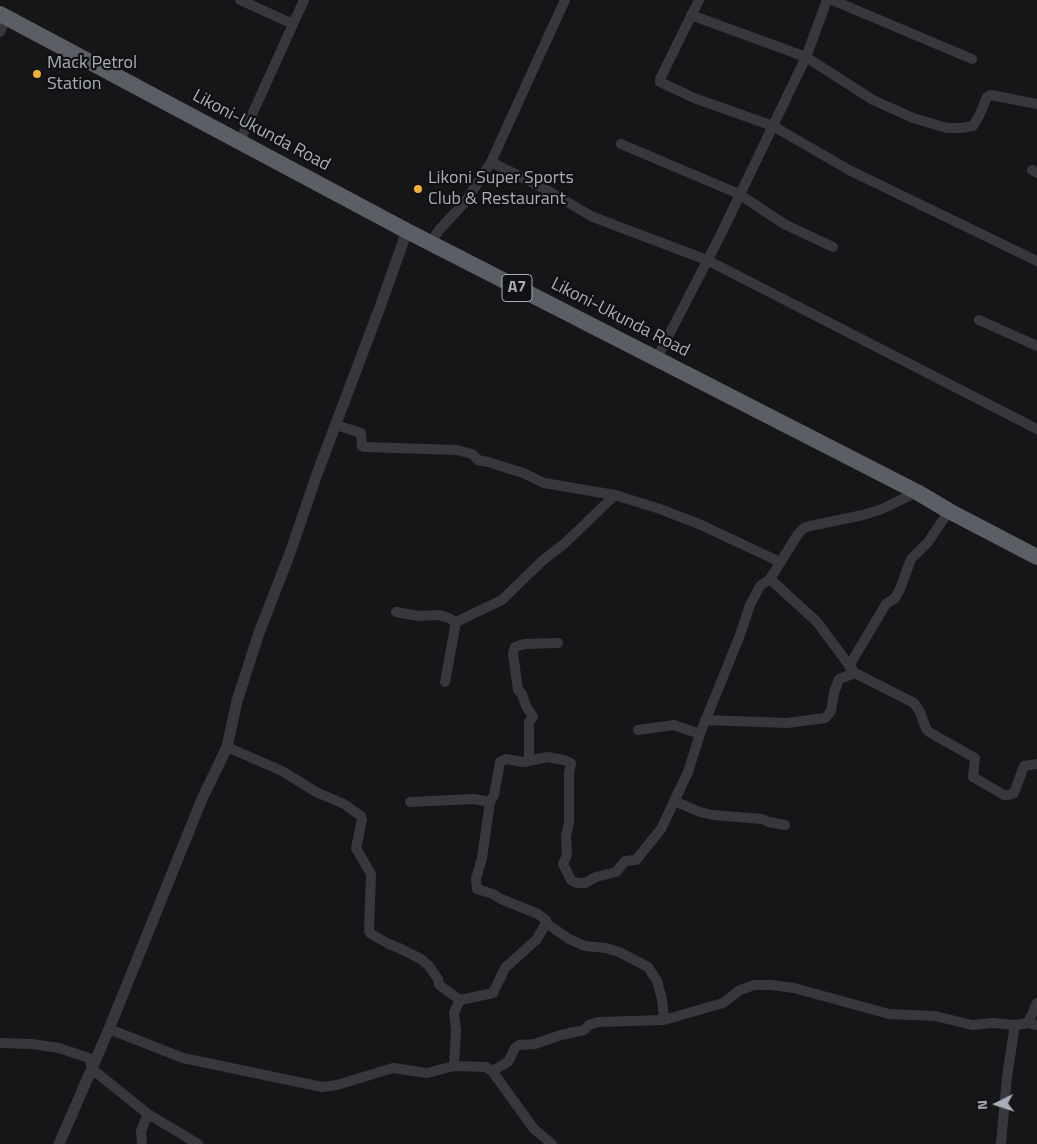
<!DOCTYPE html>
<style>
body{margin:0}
#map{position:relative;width:1037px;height:1144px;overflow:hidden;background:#161618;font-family:"Titillium Web",sans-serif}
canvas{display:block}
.north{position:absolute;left:972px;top:1079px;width:50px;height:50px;-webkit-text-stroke:4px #111113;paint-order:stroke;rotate:266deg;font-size:14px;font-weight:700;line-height:20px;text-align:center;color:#a8adb8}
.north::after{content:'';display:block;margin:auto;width:18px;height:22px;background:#a8adb8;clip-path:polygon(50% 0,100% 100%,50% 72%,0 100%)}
</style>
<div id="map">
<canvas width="1037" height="1144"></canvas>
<div class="north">N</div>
</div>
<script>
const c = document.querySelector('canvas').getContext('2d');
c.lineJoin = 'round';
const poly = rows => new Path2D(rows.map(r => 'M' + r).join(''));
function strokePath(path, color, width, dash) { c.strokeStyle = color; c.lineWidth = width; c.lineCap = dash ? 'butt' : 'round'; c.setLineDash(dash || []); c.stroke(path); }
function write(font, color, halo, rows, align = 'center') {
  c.font = font + ' "Titillium Web",sans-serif'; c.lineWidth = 4.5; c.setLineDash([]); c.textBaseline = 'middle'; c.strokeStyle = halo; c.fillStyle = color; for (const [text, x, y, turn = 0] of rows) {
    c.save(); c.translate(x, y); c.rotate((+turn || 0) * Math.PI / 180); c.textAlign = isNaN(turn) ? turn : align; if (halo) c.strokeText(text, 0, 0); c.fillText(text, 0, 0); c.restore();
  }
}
const minor = poly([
 [240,0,293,24],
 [699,0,660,79,660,82,694,98,773,126,849,170,1037,261],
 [832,0,972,59],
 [691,15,806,57,873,100,913,118,947,128,961,128,973,126,979,116,987,97,991,95,1037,104],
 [0,32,6,18],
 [240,141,304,0],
 [621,144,739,194,784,224,833,247],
 [491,162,545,189,593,217,707,260,1037,429],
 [1032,170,1037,173],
 [431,242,439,230,466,201,491,162,565,0],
 [979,320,1037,346],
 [656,360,721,234,806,57,827,0],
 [336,425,361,433,362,446,365,447,457,450,472,454,478,460,488,462,523,473,544,483,615,495,660,509,699,524,780,562],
 [770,579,817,622,855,673,914,703,920,712,926,729,929,732,975,758,973,777,1004,795,1008,795,1014,793,1024,766,1037,764],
 [396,612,418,616,439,615,449,618,456,622],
 [849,666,886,604,895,598,900,589,911,559,928,542,949,511],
 [445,682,456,622,502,600,542,561,564,544,615,495],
 [705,720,787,723,825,718,831,711,834,693,839,679,855,673],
 [638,730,674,725,700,734],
 [227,747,282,771,316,792,344,804,361,816,362,820,356,848,371,874,369,931,371,934,389,944,399,948,421,959,429,966,438,979,439,985,460,1000,493,993,505,968,537,939,546,923,569,939,585,946,606,948,619,952,648,967,657,981,662,999,664,1020],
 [529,761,547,757,564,760,571,763,569,773,569,822,566,836,567,855,563,864,571,880,577,883,585,883,596,877,616,872,625,861,636,860,661,829,688,772,700,734,740,635,750,605,760,586,770,579,798,534,804,528,810,526,863,515,882,509,917,492],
 [674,801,700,812,713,815,762,819,769,822,785,825],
 [410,802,474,799,490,802,494,795,500,762,506,759,523,762,529,761,529,722,533,717,526,706,522,694,518,690,513,653,515,647,524,644,558,643],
 [490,802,482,858,476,879,477,889,493,894,501,899,538,914,546,920,546,923],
 [1028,1023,1037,1003],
 [109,1029,183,1058,322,1087,337,1085,393,1068,427,1073,454,1066,486,1067,492,1071,534,1129,552,1144],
 [0,1043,32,1044,59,1048,89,1058,92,1069,148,1114,198,1144],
 [454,1066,456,1030,454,1013,460,1000],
 [492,1071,508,1062,515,1048,519,1045,535,1044,561,1035,584,1030,589,1025,598,1022,664,1020,723,1003,740,990,754,985,771,985,794,988,889,1014,935,1016,972,1025,993,1023,1015,1025,1028,1023,1037,1025],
 [142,1144,141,1131,148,1114],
 [1001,1144,1007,1077,1015,1025]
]);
const tertiary = poly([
 [59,1144,109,1029,202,799,227,747,237,701,259,633,290,553,317,474,380,307,407,231]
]);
const trunk = poly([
 [0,14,407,231,917,492,949,511,1037,557]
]);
const markers = [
 [37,74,5,"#f2b134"],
 [418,189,5,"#f2b134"]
];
const shields = [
 [517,288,30]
];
const shieldNames = [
 ["A7",517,288]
];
const poiNames = [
 ["Mack Petrol",47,64],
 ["Station",47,85],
 ["Likoni Super Sports",428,179],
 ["Club & Restaurant",428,200]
];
const streetNames = [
 ["Likoni-Ukunda Road",261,131,28],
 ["Likoni-Ukunda Road",620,318,27]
];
strokePath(minor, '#37383d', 10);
strokePath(tertiary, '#37383d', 11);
strokePath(trunk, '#5b5e65', 16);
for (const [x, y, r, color] of markers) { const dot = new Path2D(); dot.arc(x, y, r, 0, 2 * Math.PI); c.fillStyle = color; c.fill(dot); strokePath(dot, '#111113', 2); }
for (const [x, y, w] of shields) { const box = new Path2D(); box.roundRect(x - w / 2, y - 13.5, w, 27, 4); c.fillStyle = '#111113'; c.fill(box); strokePath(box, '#a8adb8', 1); }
write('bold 16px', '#a8adb8', null, shieldNames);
write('18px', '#a8adb8', '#111113', poiNames, 'left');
write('18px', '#a8adb8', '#111113', streetNames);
</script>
